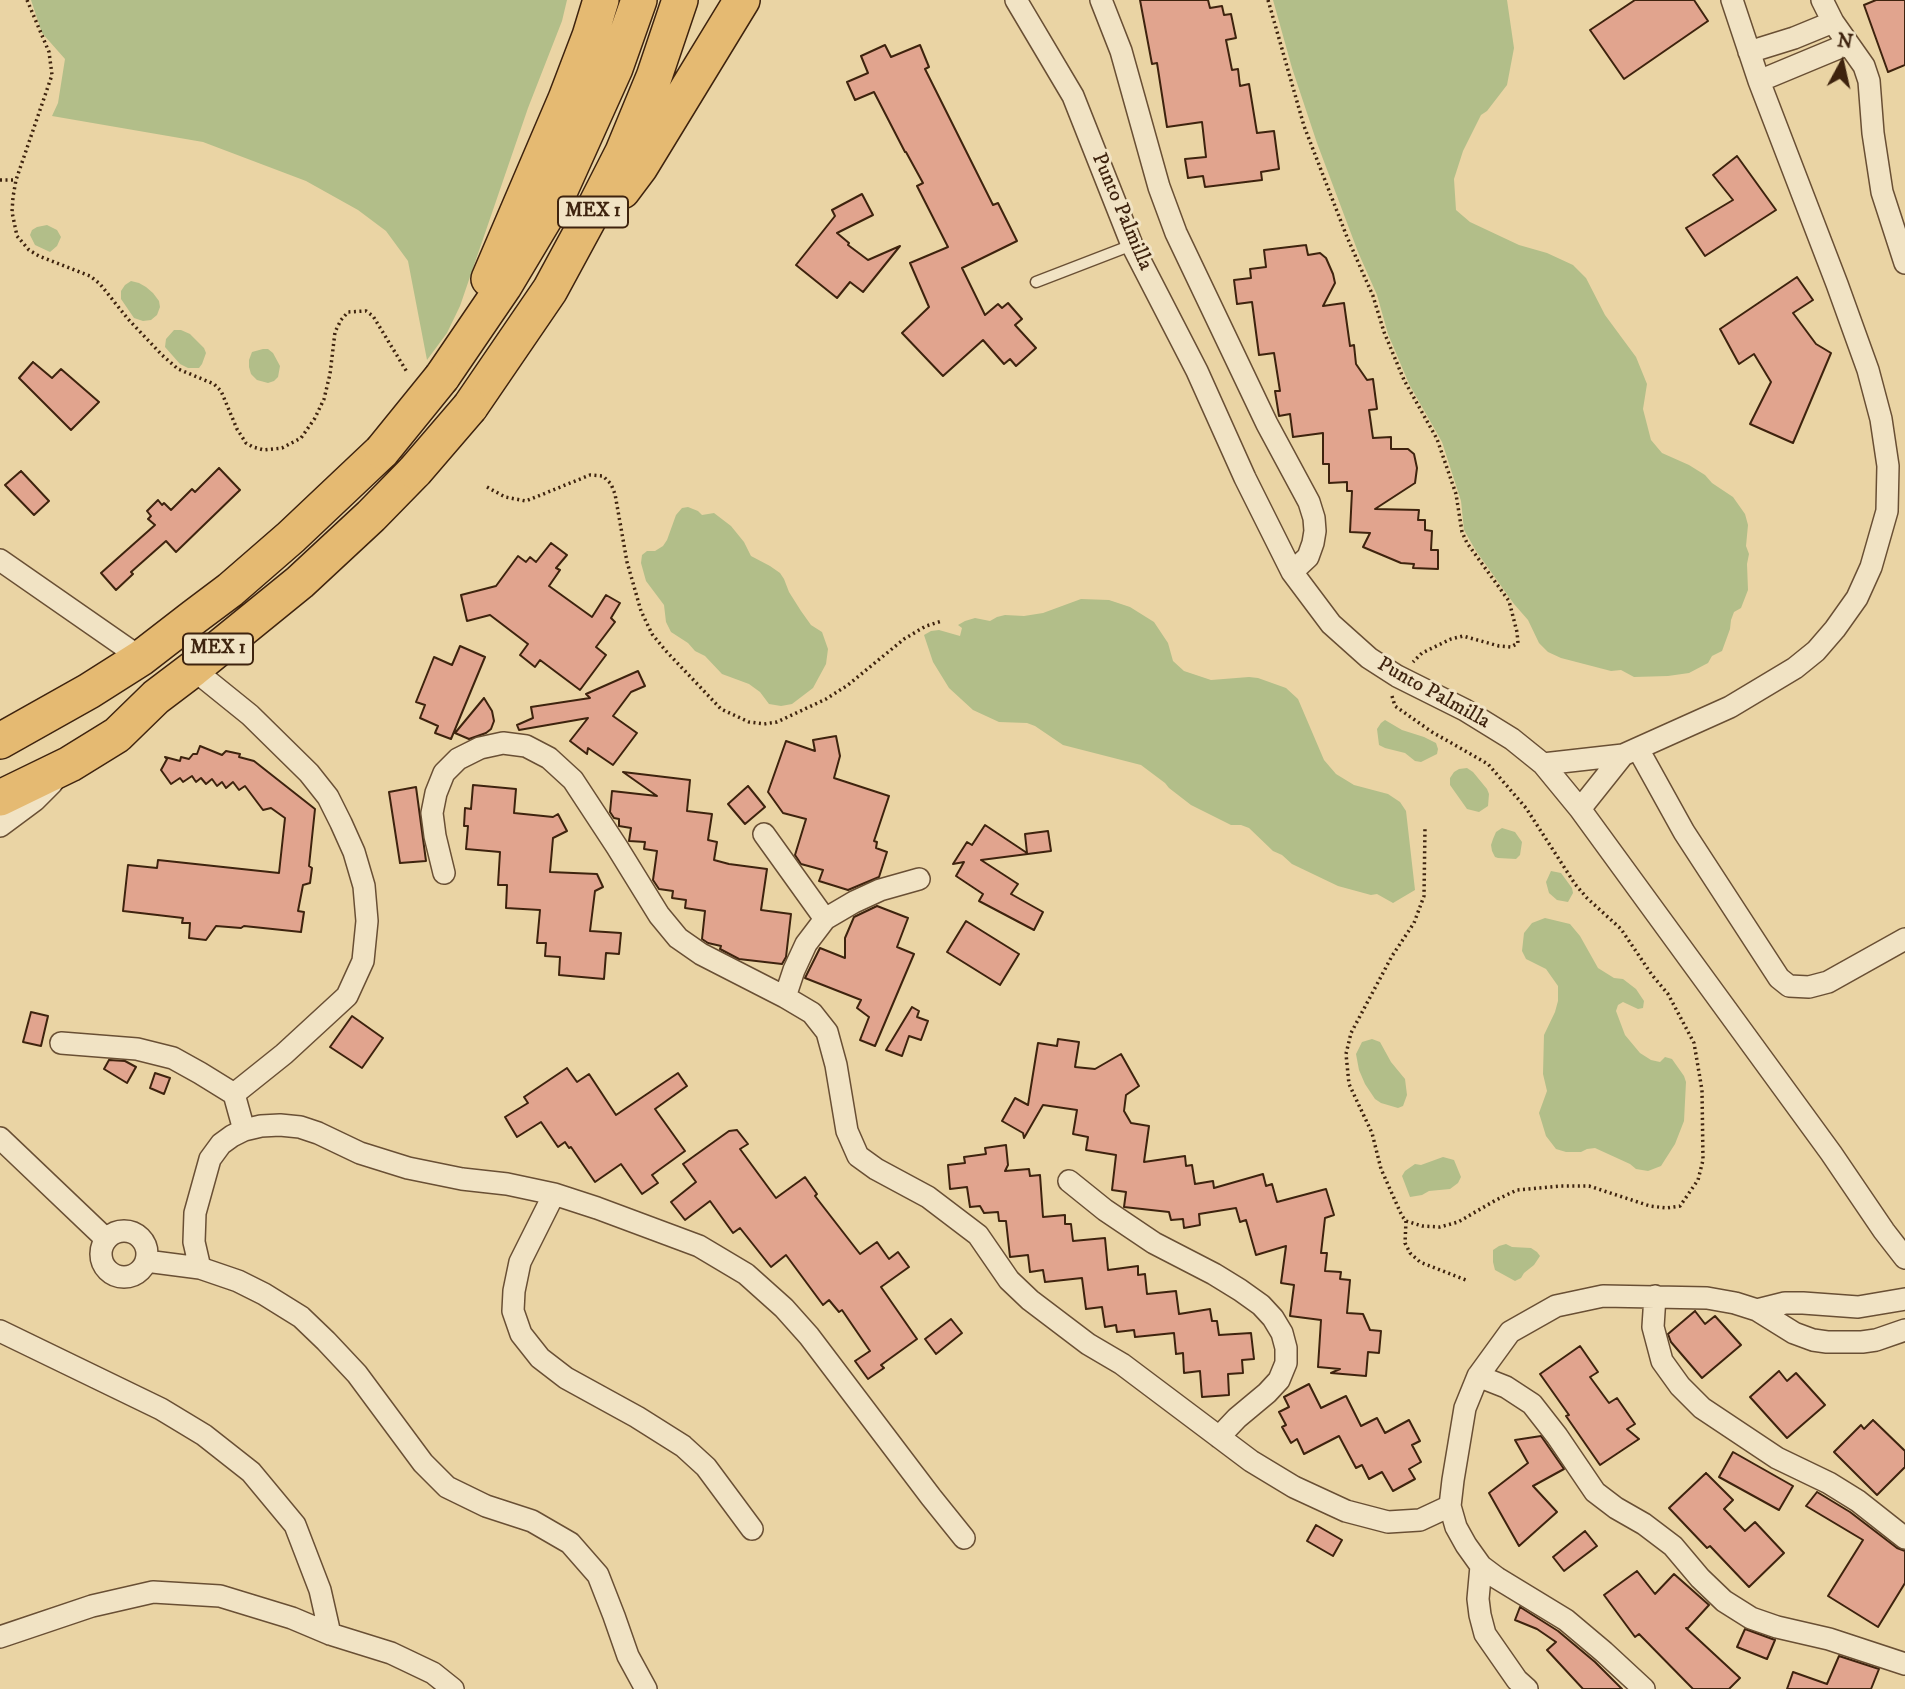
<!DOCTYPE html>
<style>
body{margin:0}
#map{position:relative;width:1905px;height:1689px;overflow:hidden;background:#ead4a4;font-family:"IM FELL DW Pica",serif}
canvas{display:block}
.north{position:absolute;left:1807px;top:28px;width:70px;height:70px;-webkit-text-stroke:5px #f1e3c4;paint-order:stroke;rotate:8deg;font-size:19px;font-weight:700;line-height:28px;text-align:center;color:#3e230e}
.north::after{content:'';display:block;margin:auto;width:24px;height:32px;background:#3e230e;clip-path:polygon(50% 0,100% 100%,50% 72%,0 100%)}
</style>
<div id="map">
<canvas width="1905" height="1689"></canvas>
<div class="north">N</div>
</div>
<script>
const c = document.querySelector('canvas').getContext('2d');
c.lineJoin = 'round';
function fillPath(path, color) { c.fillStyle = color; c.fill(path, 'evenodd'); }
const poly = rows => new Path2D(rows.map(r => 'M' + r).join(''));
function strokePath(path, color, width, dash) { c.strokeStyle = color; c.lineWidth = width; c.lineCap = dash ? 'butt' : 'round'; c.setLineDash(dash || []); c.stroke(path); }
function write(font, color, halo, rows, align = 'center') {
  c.font = font + ' "IM FELL DW Pica",serif'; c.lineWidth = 6; c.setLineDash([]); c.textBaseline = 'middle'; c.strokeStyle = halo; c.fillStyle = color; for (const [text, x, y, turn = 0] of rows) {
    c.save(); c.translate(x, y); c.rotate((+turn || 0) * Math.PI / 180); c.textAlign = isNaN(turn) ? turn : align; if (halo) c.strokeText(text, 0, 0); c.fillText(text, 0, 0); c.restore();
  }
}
const green = poly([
 [31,0,567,0,562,21,528,108,460,306,447,333,427,360,408,261,386,231,358,210,306,181,203,142,52,116,58,103,65,59,42,33],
 [1273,0,1507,0,1514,48,1507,85,1487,111,1481,115,1463,151,1454,179,1456,210,1470,222,1519,245,1547,253,1573,265,1586,278,1605,315,1636,357,1647,384,1643,409,1651,440,1662,453,1689,465,1705,475,1712,483,1733,497,1745,514,1748,525,1746,546,1749,554,1747,564,1748,590,1741,608,1734,612,1731,620,1730,629,1722,651,1712,656,1708,663,1689,673,1668,676,1634,677,1621,670,1611,671,1561,658,1548,652,1539,643,1528,620,1514,604,1476,551,1464,530,1461,501,1442,442,1409,384,1388,334,1377,295,1358,252,1317,143,1292,68],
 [47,225,57,230,61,237,57,246,50,252,35,245,30,235,32,230,37,227],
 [131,281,139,283,146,287,153,293,159,301,160,307,157,315,151,320,143,321,134,318,121,299,121,291,125,285],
 [174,330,181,330,190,334,204,348,206,353,202,364,199,368,188,368,180,364,165,347,166,339],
 [263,349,268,349,273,353,280,366,278,377,274,381,268,383,257,380,251,374,249,367,249,360,252,352],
 [688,507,698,511,702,515,714,513,731,526,744,542,751,556,770,566,780,573,784,579,789,592,801,611,811,625,822,632,828,649,826,664,813,688,792,704,781,706,769,704,760,692,749,684,722,674,705,656,695,651,688,643,671,632,666,622,664,605,646,581,641,563,642,555,647,551,655,551,663,546,667,540,676,515,682,508],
 [1081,599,1109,600,1130,607,1154,622,1168,643,1173,661,1184,671,1211,680,1249,677,1258,678,1286,688,1298,699,1324,760,1336,774,1354,785,1388,794,1400,802,1406,811,1415,890,1393,903,1377,894,1371,895,1338,886,1292,864,1282,855,1273,851,1249,828,1241,825,1231,825,1191,805,1169,788,1165,783,1141,765,1063,745,1035,726,1027,723,999,722,973,710,949,688,933,662,924,635,931,631,939,630,960,636,962,628,958,625,965,621,975,618,990,621,997,617,1005,615,1024,616,1043,613],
 [1385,720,1402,730,1424,737,1436,743,1438,749,1437,754,1421,762,1415,761,1405,753,1385,748,1379,745,1377,729,1381,723],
 [1467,768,1473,772,1487,789,1489,794,1488,806,1479,812,1467,809,1450,785,1450,778,1454,772,1459,769],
 [1502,828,1515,832,1522,842,1520,855,1516,859,1498,858,1495,857,1492,851,1491,845,1493,839,1496,832],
 [1551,871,1561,873,1572,888,1573,893,1568,902,1557,900,1549,893,1546,882],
 [1545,918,1570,924,1580,936,1598,968,1614,978,1623,979,1636,989,1644,1001,1643,1008,1638,1009,1623,1002,1618,1005,1616,1011,1625,1035,1640,1053,1651,1060,1660,1062,1665,1057,1672,1059,1684,1076,1686,1082,1684,1121,1675,1144,1661,1166,1648,1171,1636,1169,1630,1164,1595,1148,1587,1149,1581,1152,1566,1152,1556,1149,1546,1136,1539,1113,1547,1091,1543,1074,1544,1035,1555,1012,1558,1001,1558,986,1546,969,1526,959,1522,951,1524,933,1532,923],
 [1372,1039,1380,1042,1391,1062,1405,1079,1407,1095,1403,1106,1398,1108,1381,1103,1375,1099,1365,1084,1359,1070,1356,1054,1362,1042],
 [1443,1157,1454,1160,1461,1177,1458,1183,1450,1189,1429,1191,1422,1195,1410,1197,1402,1176,1405,1171,1415,1164,1421,1165],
 [1506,1244,1512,1247,1531,1248,1537,1252,1540,1256,1534,1265,1524,1273,1521,1278,1515,1281,1495,1270,1493,1262,1493,1250,1499,1246]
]);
const building = poly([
 [1140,0,1208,0,1210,8,1222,6,1224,15,1231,14,1236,38,1226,40,1232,70,1238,69,1240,86,1249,84,1257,133,1274,131,1279,169,1261,172,1262,180,1205,187,1203,176,1188,178,1185,159,1206,157,1202,122,1167,127,1157,63,1152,64,1140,0],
 [1635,0,1694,0,1708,21,1624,79,1590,30,1635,0],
 [1876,0,1905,0,1905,65,1888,72,1864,5,1876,0],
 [885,45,891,57,920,45,929,67,925,69,993,205,998,203,1017,241,962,268,985,315,998,304,1002,308,1008,303,1022,319,1015,325,1036,348,1016,366,1010,359,1004,364,983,340,943,376,902,333,929,307,910,263,948,247,917,186,923,183,906,152,905,152,874,92,855,100,847,82,868,73,861,56,885,45],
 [1737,156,1776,210,1705,256,1686,228,1733,200,1713,175,1737,156],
 [862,194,873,215,837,233,849,243,848,245,868,260,900,246,863,292,850,282,837,298,796,265,835,216,832,210,862,194],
 [1306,245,1308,255,1320,253,1326,258,1333,274,1335,283,1323,306,1344,303,1350,346,1354,345,1356,364,1367,380,1373,379,1377,409,1369,410,1373,438,1391,437,1391,449,1408,449,1414,454,1417,468,1415,483,1375,509,1419,510,1418,520,1425,520,1425,530,1432,531,1431,550,1438,550,1438,569,1413,568,1414,564,1401,563,1363,547,1370,533,1350,532,1352,491,1347,491,1347,482,1329,483,1329,464,1323,464,1323,433,1293,437,1290,414,1279,416,1275,391,1280,391,1274,353,1259,355,1252,302,1237,304,1234,280,1251,278,1250,269,1266,267,1264,250,1306,245],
 [1797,277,1813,300,1793,313,1816,344,1831,353,1793,443,1750,424,1771,382,1754,354,1739,364,1720,329,1797,277],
 [33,362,52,378,61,369,99,402,71,430,19,378,33,362],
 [219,468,240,490,176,552,166,541,131,572,133,574,116,590,101,573,155,525,148,519,151,516,147,511,158,500,162,505,164,503,171,510,192,489,195,492,219,468],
 [21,471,49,501,34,515,5,485,21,471],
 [551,543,567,555,556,568,560,570,549,586,592,617,606,595,620,603,611,618,615,622,596,647,606,655,580,690,540,660,535,667,520,655,528,644,490,615,467,621,461,595,496,586,518,556,526,562,530,557,536,562,551,543],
 [460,646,485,657,451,739,435,733,438,726,420,718,425,705,416,702,434,657,452,665,460,646],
 [638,671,645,686,631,692,613,716,637,733,613,765,588,748,587,754,570,741,588,718,519,730,517,725,533,718,531,707,590,698,586,694,638,671],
 [484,698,492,711,494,721,491,729,486,733,469,739,455,733,484,698],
 [836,736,840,756,834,778,889,796,874,841,877,842,876,848,887,852,879,877,848,890,819,881,823,870,801,864,795,855,806,819,783,813,768,792,786,741,815,751,813,740,836,736],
 [200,746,222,755,226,751,240,754,239,757,254,761,315,809,309,866,312,868,310,883,303,885,298,911,304,912,301,932,244,926,241,928,216,926,206,940,189,938,190,923,182,923,183,918,123,911,128,865,157,868,158,860,279,873,285,818,271,808,263,810,245,786,239,790,233,782,226,788,222,782,217,786,212,779,206,784,201,778,196,782,192,776,183,782,180,778,171,784,161,770,167,759,165,757,180,761,181,757,189,759,193,754,197,754,200,746],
 [623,772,690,780,687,811,712,814,708,840,717,842,714,860,729,864,767,869,761,910,791,914,786,957,782,964,739,959,720,949,721,946,708,943,702,939,705,911,685,908,686,900,672,898,673,891,659,889,653,880,657,851,644,849,645,842,629,841,631,828,619,826,619,819,614,818,610,812,612,791,657,796,623,772],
 [473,785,516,789,514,813,553,817,558,814,567,831,553,838,550,872,597,874,603,887,595,891,590,931,621,933,619,954,606,953,604,979,559,975,560,957,545,956,546,943,537,943,540,910,506,908,507,885,498,885,500,852,466,849,468,826,464,826,465,808,471,809,473,785],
 [748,786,765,807,745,824,728,804,748,786],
 [416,787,426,861,400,863,389,792,416,787],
 [985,825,1027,853,1025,834,1048,831,1051,851,981,860,1018,884,1011,894,1043,912,1034,930,979,901,983,894,956,876,964,862,953,864,967,842,972,845,985,825],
 [877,906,908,918,897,947,914,954,875,1046,860,1040,869,1017,857,1008,861,1000,805,978,820,948,845,958,845,938,854,917,877,906],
 [966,921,1019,954,1000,985,947,952,966,921],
 [912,1007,919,1011,917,1017,928,1021,921,1040,909,1036,902,1056,886,1050,912,1007],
 [31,1012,48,1016,41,1046,23,1042,31,1012],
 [352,1016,383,1038,362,1068,330,1047,352,1016],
 [1058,1039,1079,1042,1075,1067,1095,1069,1121,1054,1139,1086,1126,1095,1124,1111,1131,1123,1149,1126,1144,1162,1185,1156,1186,1166,1192,1165,1195,1184,1213,1181,1214,1188,1263,1174,1266,1186,1272,1184,1277,1202,1326,1189,1334,1215,1325,1218,1321,1253,1327,1253,1325,1271,1341,1272,1340,1279,1350,1280,1347,1313,1363,1314,1370,1330,1381,1331,1379,1353,1368,1352,1366,1376,1331,1373,1340,1369,1318,1367,1321,1320,1290,1316,1294,1285,1281,1283,1286,1246,1256,1255,1246,1220,1240,1222,1236,1208,1199,1214,1200,1225,1184,1228,1183,1219,1171,1220,1169,1212,1124,1207,1126,1192,1112,1190,1116,1155,1086,1150,1088,1137,1073,1134,1077,1110,1043,1105,1024,1138,1023,1133,1002,1121,1015,1098,1028,1105,1038,1043,1057,1046,1058,1039],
 [109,1060,125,1061,136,1067,127,1083,104,1069,109,1060],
 [567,1068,577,1082,589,1074,616,1115,678,1073,687,1086,655,1109,685,1151,652,1175,658,1183,642,1194,621,1164,595,1182,571,1147,569,1148,565,1142,558,1147,541,1122,517,1137,505,1117,528,1103,524,1097,567,1068],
 [155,1073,170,1078,164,1094,150,1088,155,1073],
 [737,1130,748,1144,740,1149,776,1198,805,1177,817,1194,815,1196,860,1254,877,1242,889,1259,898,1252,909,1267,881,1287,917,1339,881,1365,884,1368,868,1379,855,1361,870,1351,842,1310,839,1312,829,1300,823,1305,786,1255,771,1267,740,1228,733,1233,710,1201,685,1220,671,1202,696,1182,683,1164,729,1131,737,1130],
 [1006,1145,1008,1165,1005,1171,1029,1169,1030,1176,1040,1175,1043,1217,1065,1215,1065,1224,1071,1224,1073,1241,1105,1238,1108,1270,1138,1266,1138,1275,1145,1274,1147,1294,1176,1291,1179,1314,1210,1309,1212,1321,1217,1321,1219,1335,1251,1333,1254,1359,1242,1360,1243,1373,1228,1374,1229,1395,1202,1397,1200,1371,1184,1373,1183,1353,1176,1354,1174,1333,1135,1337,1134,1330,1117,1332,1116,1325,1105,1327,1102,1307,1086,1309,1082,1278,1045,1282,1043,1270,1030,1272,1028,1255,1010,1257,1006,1221,999,1221,998,1212,984,1213,980,1206,970,1207,967,1187,950,1189,948,1165,965,1163,964,1157,986,1154,985,1148,1006,1145],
 [1695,1311,1705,1324,1715,1316,1741,1345,1702,1378,1671,1342,1668,1334,1695,1311],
 [951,1319,962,1333,936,1354,925,1339,951,1319],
 [1580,1346,1598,1372,1590,1377,1609,1403,1617,1398,1635,1424,1627,1429,1639,1439,1600,1465,1566,1416,1569,1415,1540,1374,1580,1346],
 [1779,1371,1787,1381,1796,1373,1825,1405,1787,1438,1750,1397,1779,1371],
 [1309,1384,1321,1408,1346,1396,1361,1426,1377,1418,1385,1433,1409,1420,1420,1441,1412,1445,1421,1462,1409,1469,1415,1479,1393,1491,1382,1472,1369,1479,1362,1465,1356,1468,1339,1436,1304,1454,1297,1439,1291,1443,1282,1427,1286,1425,1279,1412,1289,1407,1284,1397,1309,1384],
 [1873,1420,1905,1451,1905,1467,1877,1495,1834,1452,1861,1425,1864,1429,1873,1420],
 [1541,1436,1564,1469,1533,1486,1557,1512,1519,1546,1489,1493,1528,1463,1515,1440,1541,1436],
 [1733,1452,1793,1486,1779,1510,1719,1477,1733,1452],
 [1706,1473,1733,1500,1724,1509,1745,1531,1755,1522,1784,1553,1749,1587,1710,1546,1707,1548,1669,1508,1706,1473],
 [1817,1492,1850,1512,1897,1548,1905,1551,1905,1583,1878,1627,1828,1596,1863,1540,1806,1506,1817,1492],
 [1316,1525,1342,1540,1333,1556,1307,1541,1316,1525],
 [1585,1531,1597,1546,1564,1571,1553,1557,1585,1531],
 [1637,1571,1655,1594,1674,1574,1709,1605,1688,1628,1686,1628,1740,1678,1729,1689,1693,1689,1639,1634,1635,1637,1604,1595,1637,1571],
 [1520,1607,1558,1631,1595,1662,1622,1689,1583,1689,1547,1650,1556,1642,1537,1629,1515,1620,1520,1607],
 [1745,1629,1775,1640,1767,1659,1737,1647,1745,1629],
 [1839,1656,1879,1669,1871,1689,1787,1689,1793,1672,1827,1684,1839,1656]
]);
const path = poly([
 [27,0,49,52,52,75,16,180,13,197,12,212,17,236,29,250,39,256,90,276,100,284,128,319,162,355,178,369,214,384,221,391,237,429,246,443,253,447,264,450,282,448,301,438,315,418,324,399,330,374,335,332,341,320,348,312,366,311,373,316,407,372],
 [1268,0,1304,126,1347,237,1373,296,1384,332,1404,380,1437,439,1456,494,1462,532,1467,543,1509,601,1517,632,1518,643,1511,647,1499,646,1463,636,1451,639,1422,653,1413,662],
 [0,180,15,180],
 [487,487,505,497,526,501,590,475,603,476,611,484,615,494,627,562,641,611,652,634,665,650,721,709,749,722,764,724,777,722,826,699,848,685,904,639,926,626,942,621],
 [1392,696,1395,706,1432,732,1488,764,1526,808,1575,884,1587,898,1621,929,1652,975,1668,994,1694,1043,1702,1090,1703,1160,1698,1180,1680,1206,1666,1208,1650,1206,1589,1186,1560,1186,1517,1190,1496,1200,1458,1222,1440,1227,1422,1226,1406,1221,1402,1216,1381,1169,1372,1133,1349,1084,1346,1054,1351,1033,1392,956,1414,923,1424,896,1425,827],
 [1406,1221,1405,1243,1410,1253,1420,1262,1466,1280]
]);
const service = poly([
 [1036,282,1132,245]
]);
const minor = poly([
 [1016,0,1073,96,1132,245,1197,371,1245,478,1292,572,1331,624,1369,658,1397,676,1465,710,1512,739,1543,764,1580,809,1831,1153,1884,1231,1905,1258],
 [1101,0,1121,51,1159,187,1176,233,1267,424,1309,502,1314,518,1315,531,1313,543,1308,557,1292,572],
 [1822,0,1833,22,1864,66,1869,81,1873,133,1882,192,1905,263],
 [1749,52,1794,38,1833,22],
 [1759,81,1848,44],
 [0,560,141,658],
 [193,669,250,715,309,773,328,797,341,823,354,852,364,886,367,921,363,961,347,996,284,1054,234,1094],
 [1638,749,1684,832,1779,978,1789,986,1809,987,1828,982,1905,939],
 [1543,764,1623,755,1730,707,1795,668,1816,651,1835,629,1857,598,1871,567,1887,511,1888,466,1881,419,1868,370,1837,284,1759,81,1732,0],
 [1580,809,1623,755],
 [0,826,35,800,52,783],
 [764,834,825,919],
 [444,873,435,836,432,813,436,793,444,773,458,759,480,748,503,743,526,746,549,758,573,780,617,847,659,915,678,938,701,954,785,997,812,1013,827,1032,836,1065,847,1131,858,1156,876,1169,928,1197,978,1235,1009,1280,1030,1300,1088,1344,1122,1364,1251,1461,1294,1487,1346,1511,1388,1522,1420,1520,1450,1506],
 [785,997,794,970,806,944,825,919,854,902,880,890,919,879],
 [61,1043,137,1049,173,1058,200,1073,234,1094,244,1130],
 [0,1138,106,1239],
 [1069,1181,1105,1210,1154,1243,1214,1274,1240,1290,1261,1305,1273,1318,1282,1333,1286,1348,1286,1363,1279,1380,1267,1393,1237,1418,1219,1437],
 [554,1194,520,1262,514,1291,513,1311,521,1334,540,1358,566,1378,637,1417,683,1446,706,1467,752,1529],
 '101 1254a23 23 0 1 1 46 0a23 23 0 1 1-46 0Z',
 [146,1261,200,1268,238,1281,264,1294,301,1317,326,1341,357,1374,423,1463,447,1487,486,1506,532,1521,570,1543,598,1575,614,1616,628,1656,646,1689],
 [200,1268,194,1242,195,1213,210,1159,221,1144,232,1136,244,1130,261,1126,280,1125,300,1127,318,1133,360,1153,408,1168,462,1179,507,1184,554,1194,597,1208,699,1246,746,1274,784,1308,809,1336,931,1497,964,1538],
 [1655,1296,1653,1327,1662,1361,1680,1386,1702,1408,1777,1458,1829,1483,1858,1501,1905,1538],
 [1757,1310,1785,1303,1803,1303,1858,1307,1905,1299],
 [0,1331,161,1409,204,1435,251,1472,295,1525,320,1590,330,1634],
 [1478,1376,1506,1387,1532,1404,1557,1436,1595,1492,1616,1508,1644,1524,1673,1546,1700,1578,1724,1601,1751,1618,1777,1627,1829,1639,1905,1664],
 [1481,1566,1478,1599,1480,1615,1485,1634,1517,1680,1527,1689],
 [0,1637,92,1606,153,1592,220,1596,292,1618,330,1634,391,1653,433,1673,453,1689],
 [1644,1689,1604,1652,1566,1620,1497,1578,1481,1566,1466,1545,1456,1527,1450,1506,1453,1480,1465,1408,1478,1376,1510,1332,1556,1306,1603,1296,1707,1298,1735,1303,1757,1310,1794,1333,1813,1340,1827,1342,1862,1342,1876,1340,1905,1330]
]);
const trunk = poly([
 [622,191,640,167,742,0],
 [489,279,566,99,590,36,601,0],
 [442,377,504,286,556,199,615,68,639,0],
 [470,407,550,290,595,207,623,152,654,77,680,0],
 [0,741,89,691,141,658,194,617,230,590,291,537,382,451],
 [0,798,70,764,117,735,156,697,193,669,300,582,371,516,415,471]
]);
const trunkBridge = poly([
 [382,451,442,377],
 [415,471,470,407]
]);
const shields = [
 [593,212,70],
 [218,649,70]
];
const shieldNames = [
 ["MEX 1",593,212],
 ["MEX 1",218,649]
];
const streetNames = [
 ["Punto Palmilla",1121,212,67],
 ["Punto Palmilla",1433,694,29]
];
fillPath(green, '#b2be89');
fillPath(building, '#e1a48e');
strokePath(building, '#3e230e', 2);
strokePath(service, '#694f34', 13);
strokePath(minor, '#694f34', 24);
strokePath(trunk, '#3e230e', 38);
strokePath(path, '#3e230e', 3.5, [2, 3.5]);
strokePath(service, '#f1e3c4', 10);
strokePath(minor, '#f1e3c4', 21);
strokePath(trunk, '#e5ba72', 35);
strokePath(trunkBridge, '#3e230e', 38, []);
strokePath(trunkBridge, '#e5ba72', 35);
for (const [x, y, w] of shields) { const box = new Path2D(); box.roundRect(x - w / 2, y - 15.5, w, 31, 5); c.fillStyle = '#f1e3c4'; c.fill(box); strokePath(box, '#3e230e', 2); }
write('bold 19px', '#3e230e', null, shieldNames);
write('21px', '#3e230e', '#f1e3c4', streetNames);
</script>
